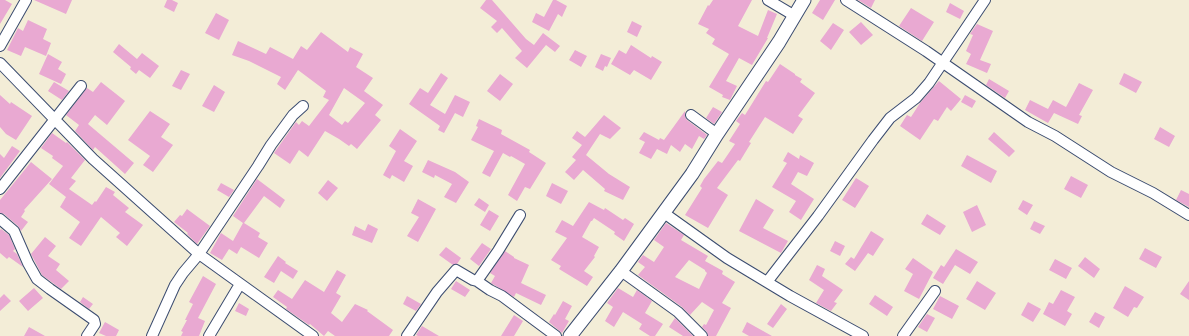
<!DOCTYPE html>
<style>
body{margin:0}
canvas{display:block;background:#f3edd7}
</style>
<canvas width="1189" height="336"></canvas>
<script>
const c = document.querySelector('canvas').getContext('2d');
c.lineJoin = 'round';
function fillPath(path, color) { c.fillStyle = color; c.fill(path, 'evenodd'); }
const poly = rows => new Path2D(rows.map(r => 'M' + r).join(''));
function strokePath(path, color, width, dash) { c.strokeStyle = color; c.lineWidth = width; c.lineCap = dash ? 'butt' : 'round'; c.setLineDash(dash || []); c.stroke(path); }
const building = poly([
 [0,0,5,0,12,4,0,24],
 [34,0,72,0,66,14],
 [167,0,172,0,178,3,174,12,164,7],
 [486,0,492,0,526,39,534,45,543,33,560,46,555,52,546,45,527,68,515,58,522,51,502,28,497,33,491,27,497,21,480,8],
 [553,0,556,0,567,6,562,17,558,14,549,31,532,22,536,13,544,17],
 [713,0,752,0,738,26,758,36,768,10,777,14,767,38,768,38,752,65,739,58,726,81,737,86,730,100,722,97,723,95,709,87,729,54,712,44,715,39,706,33,709,29,698,24,708,5,709,6],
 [820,0,835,0,823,20,812,13],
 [858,0,875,0,871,8],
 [950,3,964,11,960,19,946,12],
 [911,8,934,22,922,41,899,26],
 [216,13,229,20,219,40,205,33],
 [28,20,47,29,43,39,51,43,46,56,25,47,21,56,7,50,18,28,23,31],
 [632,21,642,26,637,37,627,32],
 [861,22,873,35,861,45,849,32],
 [833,23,844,30,831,50,820,41],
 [977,24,993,31,980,60,991,64,987,73,966,64,971,54,966,51,973,35,970,34],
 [321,32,348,52,350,47,363,54,356,67,373,78,364,91,383,105,375,115,381,120,357,149,351,144,349,146,339,139,325,131,308,157,299,150,290,164,274,153,296,122,299,125,302,121,309,126,329,100,323,97,326,91,298,70,285,90,277,84,281,77,249,61,232,55,238,41,266,54,270,47,293,59,301,46,307,50],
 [344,88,365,103,348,123,345,121,342,125,329,115],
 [119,44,137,59,142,53,159,66,150,78,139,70,136,74,130,69,131,67,113,52],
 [631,45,651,58,652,56,662,62,651,80,634,70,630,75,611,64,619,50,626,54],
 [575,50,587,56,581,67,569,60],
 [48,54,62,62,58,69,66,74,61,84,39,74],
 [601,54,611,58,607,67,605,66,603,71,595,67],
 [780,64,795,74,795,75,802,79,800,82,815,93,798,116,803,119,793,134,765,117,749,142,751,143,740,161,738,160,717,188,728,195,708,228,685,215,702,188,700,186,704,179,718,161,722,163,735,144,729,141,740,124,736,121,742,113,745,115,766,81,768,82],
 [181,70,190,74,181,90,172,86],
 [441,73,448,78,430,105,445,114,455,95,470,102,463,117,455,113,444,133,438,130,440,126,409,104,420,88,428,93],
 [1124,73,1142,82,1136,93,1119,84],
 [500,74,513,84,500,101,487,91],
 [989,79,1009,91,1005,98,986,85],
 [939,81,961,99,951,111,947,107,938,121,934,119,920,140,900,126,907,115,911,117,920,103],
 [54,82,69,91,62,100,48,91],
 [101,82,125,101,107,125,95,115,88,124,134,163,125,174,95,147,93,150,75,131,79,125,66,115,87,88,93,92],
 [1079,83,1093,90,1079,115,1082,116,1078,124,1054,113,1048,123,1025,110,1030,100,1048,109,1053,100,1066,107],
 [214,85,225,92,214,112,202,106],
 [0,95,10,104,11,102,32,116,16,140,6,134,0,127],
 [965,95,976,101,972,108,961,102],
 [713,107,722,112,714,124,706,118],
 [150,111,170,124,161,137,173,145,153,172,143,165,150,156,128,140],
 [685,111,685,117,687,120,707,135,704,139,699,136,692,149,685,144,680,152,671,145,667,154,657,149,651,159,639,153,645,142,639,139,644,132,659,140,660,138,664,140],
 [604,115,621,128,610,139,600,134,586,155,609,174,630,187,623,200,604,191,605,189,583,170,574,180,565,172,576,160,572,157,582,145,572,138,577,131,585,137],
 [479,119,502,130,501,134,530,150,529,152,546,163,530,189,525,187,517,201,508,195,525,164,511,156,510,157,503,153,490,177,482,173,494,151,471,140,478,127,476,126],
 [1160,127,1175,136,1169,147,1154,139],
 [400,129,417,141,404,161,413,166,404,182,392,175,390,179,383,175,396,151,389,146],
 [994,132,1015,151,1009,157,988,139],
 [52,133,66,143,67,142,85,160,71,178,76,181,69,189,92,205,95,201,96,202,106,187,115,192,113,195,129,208,125,212,143,225,127,246,116,237,120,233,101,217,81,246,69,238,80,222,60,207,66,197,49,184,63,166,52,158,53,156,41,148],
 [12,146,20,151,0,178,0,154,4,158],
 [788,152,799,159,800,155,814,163,807,176,798,172,791,184,814,199,801,220,789,212,796,201,772,187,787,163,783,161],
 [967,155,997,171,991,183,961,166],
 [428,160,455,172,469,182,456,203,444,197,452,184,435,175,434,178,422,172],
 [31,162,52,179,24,210,25,211,21,217,28,222,21,231,18,226,4,214,0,213,0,200],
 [1071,176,1088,185,1081,198,1064,189],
 [856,178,869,186,855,208,842,200],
 [257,179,285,200,280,208,264,196,244,223,260,233,258,237,268,243,259,258,241,247,237,254,229,249,222,260,210,253,221,233,233,241,243,223,233,216],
 [328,180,338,188,327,201,318,193],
 [221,183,234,190,229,197,217,190],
 [552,183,568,191,561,204,546,196],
 [1181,190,1189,194,1189,207,1176,200],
 [479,198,489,205,485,212,474,205],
 [418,199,436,209,418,242,407,236,419,217,411,213],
 [756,199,774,210,763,228,788,241,781,253,739,231],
 [1023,200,1033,205,1027,215,1018,209],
 [589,202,604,210,605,208,623,220,625,218,634,224,624,241,614,234,615,232,594,218,592,221,591,221,582,237,599,247,594,256,595,257,584,271,593,277,587,286,559,269,561,266,551,260,567,238,555,232,562,220,573,226],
 [977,205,986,225,972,232,963,212],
 [187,209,210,226,197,244,187,234,188,233,174,222,180,215,182,216],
 [489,210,499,216,490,231,480,225],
 [927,214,946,226,940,235,921,224],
 [1034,221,1045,226,1040,234,1030,229],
 [666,223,684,235,681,240,708,256,705,261,723,271,722,274,735,282,722,303,731,308,716,336,708,336,707,332,702,327,704,324,706,325,714,310,702,302,690,315,682,307,638,275,645,267,638,262,643,255,654,262,664,247,654,240],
 [689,260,705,270,705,271,707,273,699,289,675,277],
 [368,224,378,229,372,243,352,235,355,226,365,231],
 [1,229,9,235,15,249,13,251,17,254,23,267,9,257,7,259,0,253,0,230],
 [871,231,884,239,873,256,868,253,855,271,845,264,851,257,854,259],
 [45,237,56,246,48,256,60,264,56,270,69,281,61,289,42,275,31,254],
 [835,241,845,246,840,256,830,251],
 [482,243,491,249,479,266,470,259],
 [446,247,461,258,457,264,453,265,439,255],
 [1145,248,1162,257,1156,268,1139,259],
 [956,249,978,262,970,274,955,265,943,284,933,278,941,265,944,267],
 [505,251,514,257,514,258,529,265,521,283,546,295,541,305,516,293,514,297,491,283,495,276,490,273],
 [278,256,286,262,285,263,298,271,293,279,281,271,274,283,264,277],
 [1085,257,1100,269,1094,278,1078,266],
 [913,258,933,272,919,299,904,291,913,274,905,269],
 [1055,259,1072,268,1066,279,1049,270],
 [817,265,825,269,822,276,843,290,834,302,837,303,831,311,816,303,824,290,809,280],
 [337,270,346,275,336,293,341,296,331,313,342,322,355,304,368,310,367,311,393,330,389,336,335,336,328,331,324,336,310,324,309,325,286,309,287,307,273,297,278,290,292,299,305,280,324,292],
 [203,276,216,284,198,318,205,321,199,336,181,336,183,332,181,331,187,320,185,320,193,304,189,302],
 [456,281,470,290,465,297,451,289],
 [977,281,996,293,985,310,966,299],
 [1189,281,1189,300,1180,294],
 [1125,286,1144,297,1137,308,1134,307,1128,317,1113,308],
 [34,288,43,298,28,311,19,301],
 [618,288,633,297,637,290,652,301,645,313,663,324,655,336,650,336,639,329,642,324,623,312,614,327,605,321,613,307,607,303],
 [1061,290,1075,297,1067,311,1072,314,1065,326,1043,314,1049,302,1053,304],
 [4,294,11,301,0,311,0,298],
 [875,295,893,307,887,316,869,304],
 [407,296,421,304,416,311,403,304],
 [940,296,959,306,952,319,933,309],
 [83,297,93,304,89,309,80,302],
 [563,301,572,306,565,319,569,321,562,333,549,322,554,314,555,315],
 [1028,302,1041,309,1033,322,1021,315],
 [239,303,249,309,246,316,235,311],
 [781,304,787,309,773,328,767,324],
 [1095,312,1105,317,1099,328,1089,322],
 [927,314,935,318,927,332,918,327],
 [514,315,523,321,514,336,501,336],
 [675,318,693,336,683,336,669,327],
 [105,322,119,330,116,336,106,336,99,333],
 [747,322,772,336,749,336,742,332],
 [422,326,439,336,418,336,416,335],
 [29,327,45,336,24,336]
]);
const minor = poly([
 [768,0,795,16],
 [846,0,926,51,1028,122,1055,136,1111,172,1153,193,1189,215],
 [0,46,26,0],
 [0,63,93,159,199,254,313,336],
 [691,115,717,134],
 [0,189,81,86],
 [664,213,727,258,790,296,863,336],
 [0,219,14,231,28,263,37,279,50,289,94,320,95,324,87,336],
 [621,271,678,312,702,336],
 [477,281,498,251,520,215],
 [767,282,818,216,873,140,890,118,916,98,929,83,985,0],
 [152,336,175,285,183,273,199,254,258,166,271,145,293,115,303,106],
 [209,336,240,284],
 [407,336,437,292,456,270,473,280,477,281,490,290,502,296,556,336],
 [903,336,935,291]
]);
const tertiary = poly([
 [570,336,621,271,692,174,717,134,779,42,804,0]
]);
fillPath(building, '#e9a9d2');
strokePath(minor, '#3b4c70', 12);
strokePath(tertiary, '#3b4c70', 15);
strokePath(minor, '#fff', 10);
strokePath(tertiary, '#fff', 13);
</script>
